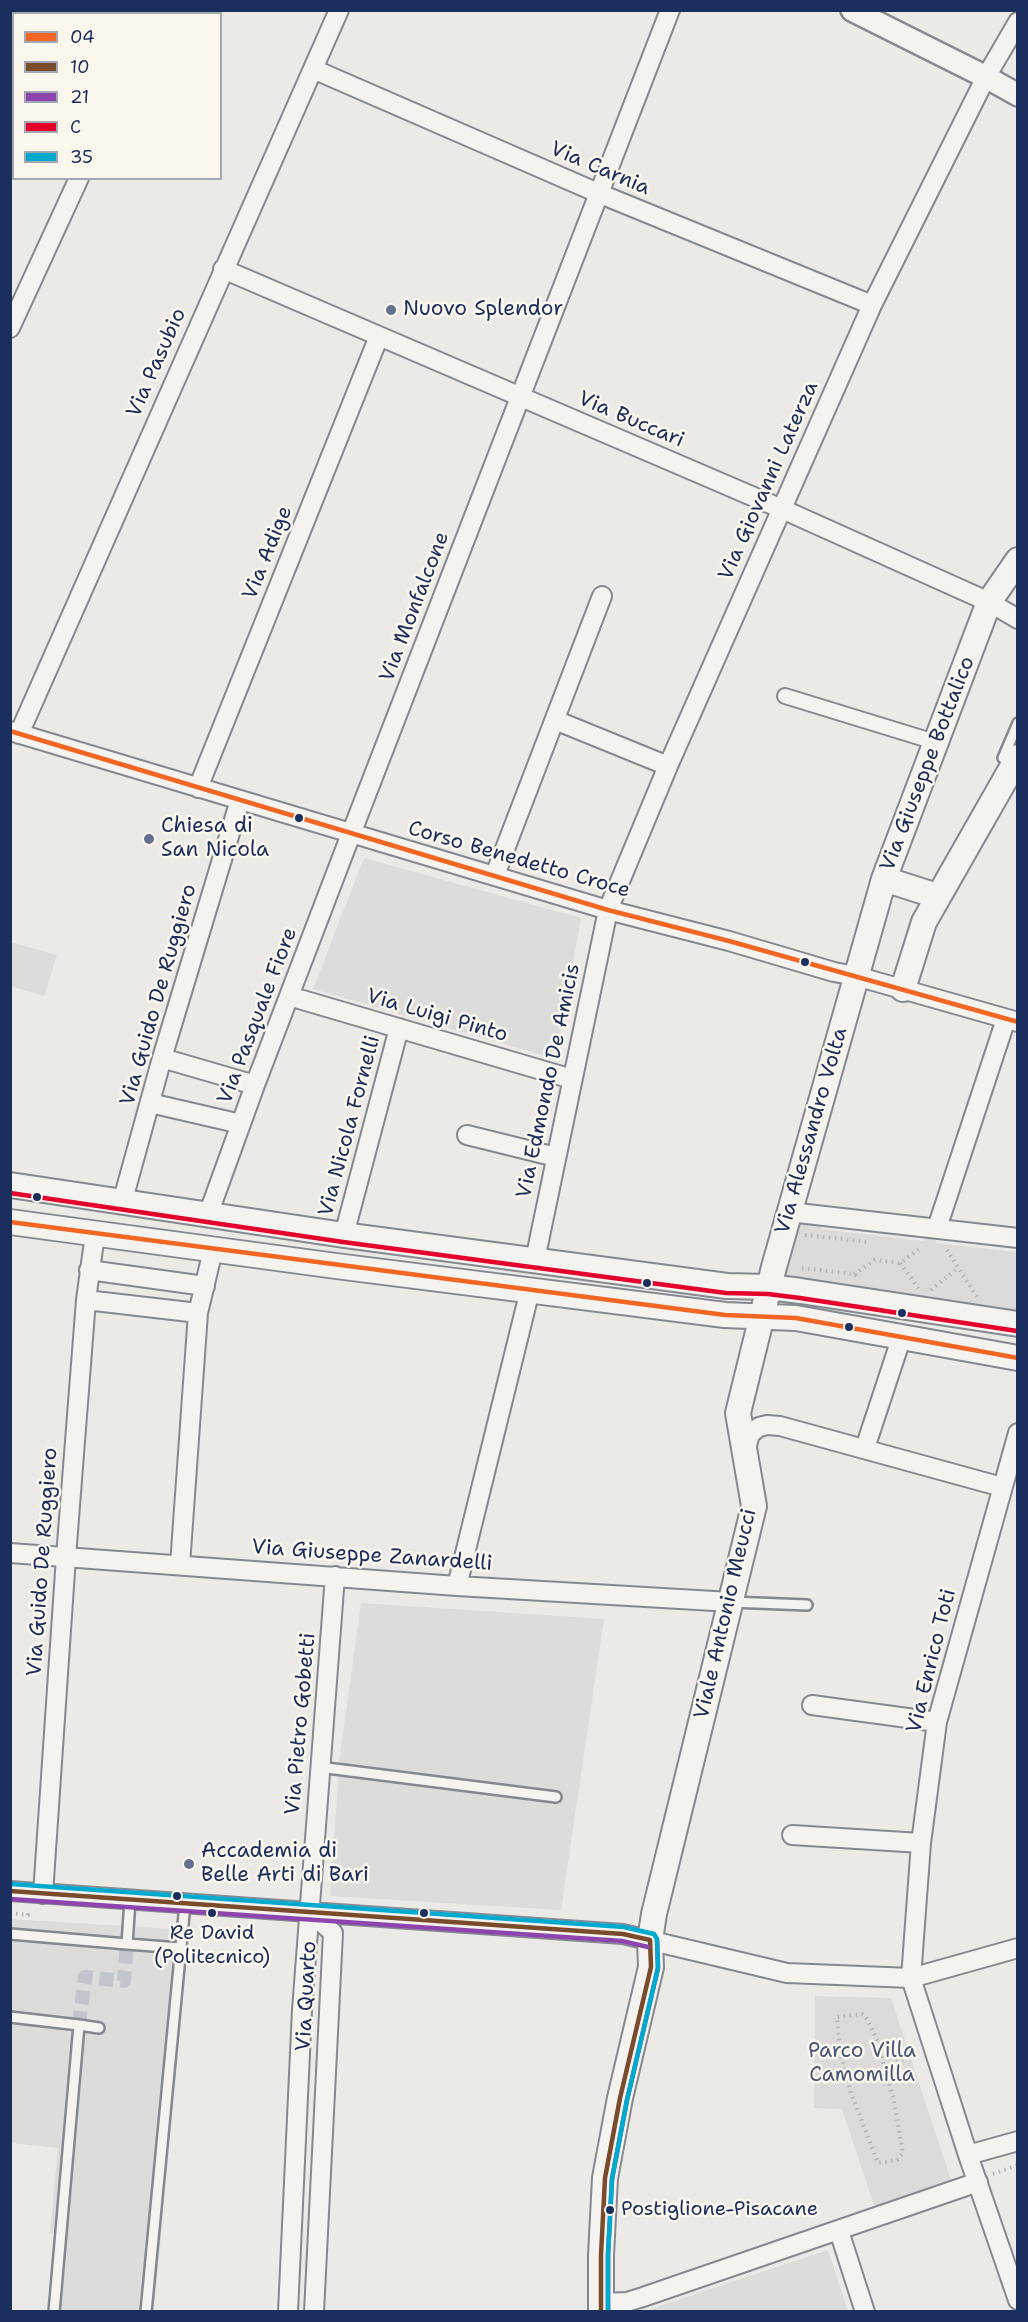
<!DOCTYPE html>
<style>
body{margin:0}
#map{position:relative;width:1028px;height:2322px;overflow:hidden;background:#eceae6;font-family:"Shantell Sans",sans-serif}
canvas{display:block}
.frame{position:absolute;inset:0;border:12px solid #1b2f5e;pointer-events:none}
.legend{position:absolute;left:12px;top:12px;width:210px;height:168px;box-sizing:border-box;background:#fbf7ec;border:2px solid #a1a7b3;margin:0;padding:8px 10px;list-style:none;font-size:18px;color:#1b2f5e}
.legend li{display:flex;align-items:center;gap:12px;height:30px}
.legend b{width:30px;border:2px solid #a1a7b3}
</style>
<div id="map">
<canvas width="1028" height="2322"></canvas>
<div class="frame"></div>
<ul class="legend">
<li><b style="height:8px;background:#f26522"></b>04</li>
<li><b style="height:8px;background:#7a4b2a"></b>10</li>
<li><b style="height:8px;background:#8e44ad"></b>21</li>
<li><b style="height:8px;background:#e4002b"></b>C</li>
<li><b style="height:8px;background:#00a9ce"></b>35</li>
</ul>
</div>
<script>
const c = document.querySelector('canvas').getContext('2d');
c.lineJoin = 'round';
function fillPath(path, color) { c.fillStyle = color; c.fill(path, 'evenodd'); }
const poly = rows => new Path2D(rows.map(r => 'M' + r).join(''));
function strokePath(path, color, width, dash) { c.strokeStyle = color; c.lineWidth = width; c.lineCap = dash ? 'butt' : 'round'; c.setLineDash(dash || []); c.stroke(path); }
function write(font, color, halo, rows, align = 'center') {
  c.font = font + ' "Shantell Sans",sans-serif'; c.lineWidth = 5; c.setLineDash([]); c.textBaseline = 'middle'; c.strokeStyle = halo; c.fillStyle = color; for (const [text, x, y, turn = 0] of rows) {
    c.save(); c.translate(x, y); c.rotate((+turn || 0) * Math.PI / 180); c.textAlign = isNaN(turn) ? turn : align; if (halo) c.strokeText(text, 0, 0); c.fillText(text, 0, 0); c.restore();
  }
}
const built = poly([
 [364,858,581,918,556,1059,313,989],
 [10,942,57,955,44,996,11,986],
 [361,1603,604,1619,561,1910,330,1896,340,1755],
 [10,1919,189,1930,154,2311,49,2311,56,2234,50,2233,58,2148,11,2143],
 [828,2250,848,2311,644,2311,719,2286]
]);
const green = poly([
 [803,1221,821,1223,821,1229,924,1241,925,1235,936,1236,936,1243,1017,1252,1017,1314,786,1278,785,1271,799,1225],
 [815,1996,891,1998,951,2180,875,2208,842,2109,814,2108]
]);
const pedestrianTunnel = poly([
 [79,2025,85,1977,124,1981,127,1944]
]);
const path = poly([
 [805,1235,869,1242],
 [947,1250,977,1297],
 [900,1263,919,1289],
 [802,1268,854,1274,859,1278],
 [854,1274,875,1260,900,1263,922,1247],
 [931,1290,958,1268],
 [10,1913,28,1915,28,1910],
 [884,2067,893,2096,903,2153,897,2160,878,2163,851,2093,840,2052,837,2017,862,2014,867,2019,879,2044,884,2067,917,2052],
 [993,2174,1018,2165]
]);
const service = poly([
 [1003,758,1018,723],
 [731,1602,807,1605],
 [319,1767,556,1797],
 [10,1934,127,1944,130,1900],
 [127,1944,180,1948],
 [10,2017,79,2025,54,2312],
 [79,2025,99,2028],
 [146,2312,185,1904]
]);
const pedestrian = poly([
 [785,696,935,742]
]);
const minor = poly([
 [150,10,155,12],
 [313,69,598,193,872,305],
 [223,269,782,509,989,602,1018,619],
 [10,328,79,178],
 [555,720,668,766],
 [10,731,608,910,729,941,834,972,856,976,1018,1022],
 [19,734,339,10],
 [198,788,379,336],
 [495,875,602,596],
 [289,996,572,1079],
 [162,1058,255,1085],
 [150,1103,241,1124],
 [467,1135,556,1157],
 [122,1203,162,1058,240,800],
 [789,1212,1018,1238],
 [208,1215,255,1085,351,834,670,10],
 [937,1228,1006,1019],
 [344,1235,399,1028],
 [535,1260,608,910,668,766,872,305,986,77,1018,22],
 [89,1270,205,1286],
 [86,1300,198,1313],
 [1018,1433,937,1722,921,1843,911,1978,968,2155,1018,2300],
 [865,1448,901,1339],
 [745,1453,750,1434,759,1427,767,1425,780,1426,1002,1487],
 [10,1553,457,1586,731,1602],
 [180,1565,198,1313,213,1250],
 [457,1586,530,1290],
 [812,1705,937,1722],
 [792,1835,921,1843],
 [10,1891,623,1934,787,1973,911,1978,1018,1948],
 [43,1894,66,1557,86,1300,95,1234],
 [311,1912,333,1933,314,2312],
 [968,2155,1018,2141],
 [839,2231,865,2312],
 [600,2303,627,2302,643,2297,978,2182],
 [288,2312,302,2010,335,1576]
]);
const tertiary = poly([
 [852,10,986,77,1018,95]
]);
const secondary = poly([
 [884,879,937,896],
 [903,989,924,922,1018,757],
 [10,1185,344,1235,727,1286,769,1287,801,1291,1018,1324],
 [10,1222,336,1266,725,1315,796,1318,1018,1358],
 [601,2312,601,2255,605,2178,620,2098,651,1967,650,1940,654,1914,754,1506,738,1413,774,1267,884,879,989,602,1018,560]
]);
const bus1 = poly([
 [10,731,608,910,729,941,1018,1022],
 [10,1222,725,1315,796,1318,1018,1358]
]);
const bus2 = poly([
 [10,1891,623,1934,650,1940],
 [601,2312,601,2255,605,2178,620,2098,651,1967,650,1940]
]);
const bus3 = poly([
 [10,1899,622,1941,648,1947],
 [608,2312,608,2255,612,2179,627,2100,658,1968,657,1940]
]);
const bus4 = poly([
 [10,1193,343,1242,726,1293,768,1294,800,1298,1017,1331]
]);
const bus5 = poly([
 [11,1884,624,1927,654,1934,657,1939,658,1968,627,2100,612,2179,608,2255,608,2312]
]);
const markers = [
 [391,310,6,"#64708e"],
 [299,818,5,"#1b2f5e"],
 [149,839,6,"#64708e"],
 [805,962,5,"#1b2f5e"],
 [37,1197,5,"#1b2f5e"],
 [647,1283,5,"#1b2f5e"],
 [902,1313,5,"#1b2f5e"],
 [849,1327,5,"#1b2f5e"],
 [189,1864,6,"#64708e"],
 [177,1896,5,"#1b2f5e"],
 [212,1913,5,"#1b2f5e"],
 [424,1913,5,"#1b2f5e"],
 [610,2210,5,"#1b2f5e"]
];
const busNames = [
 ["Re David",212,1934],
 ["(Politecnico)",212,1958],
 ["Postiglione-Pisacane",621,2210,"left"]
];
const streetNames = [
 ["Via Carnia",600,169,23],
 ["Via Pasubio",157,363,-66],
 ["Via Buccari",631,420,23],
 ["Via Giovanni Laterza",769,481,-66],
 ["Via Adige",268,553,-68],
 ["Via Monfalcone",415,607,-69],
 ["Via Giuseppe Bottalico",928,764,-69],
 ["Corso Benedetto Croce",519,860,16],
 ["Via Guido De Ruggiero",159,995,-74],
 ["Via Pasquale Fiore",258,1016,-69],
 ["Via Luigi Pinto",437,1016,16],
 ["Via Edmondo De Amicis",549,1081,-78],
 ["Via Nicola Fornelli",350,1126,-75],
 ["Via Alessandro Volta",812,1131,-74],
 ["Via Giuseppe Zanardelli",372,1556,4],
 ["Via Guido De Ruggiero",43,1562,-86],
 ["Viale Antonio Meucci",726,1614,-77],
 ["Via Enrico Toti",932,1661,-76],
 ["Via Pietro Gobetti",301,1724,-85],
 ["Via Quarto",307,1996,-87]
];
const poiNames = [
 ["Nuovo Splendor",403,310],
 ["Chiesa di",161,827],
 ["San Nicola",161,851],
 ["Accademia di",201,1852],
 ["Belle Arti di Bari",201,1876]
];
const parkNames = [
 ["Parco Villa",862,2052],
 ["Camomilla",862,2076]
];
fillPath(built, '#dcdcda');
fillPath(green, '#dcdbd9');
strokePath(pedestrianTunnel, '#c2c5cb', 14, [14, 7]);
strokePath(service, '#85888f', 14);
strokePath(pedestrian, '#85888f', 18);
strokePath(minor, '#85888f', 22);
strokePath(tertiary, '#85888f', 26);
strokePath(secondary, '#85888f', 28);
strokePath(path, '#b1b3b6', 4, [1.5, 4.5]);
strokePath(service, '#f4f3ef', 9);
strokePath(pedestrian, '#f4f3ef', 14);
strokePath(minor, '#f4f3ef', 18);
strokePath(tertiary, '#f4f3ef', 21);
strokePath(secondary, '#f4f3ef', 24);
strokePath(bus1, '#f26522', 4.5);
strokePath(bus2, '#7a4b2a', 4.5);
strokePath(bus3, '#8e44ad', 4.5);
strokePath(bus4, '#e4002b', 4.5);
strokePath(bus5, '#00a9ce', 4.5);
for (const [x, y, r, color] of markers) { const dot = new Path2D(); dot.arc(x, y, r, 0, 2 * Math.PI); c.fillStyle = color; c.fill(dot); strokePath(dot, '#fbf7ec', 2); }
write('20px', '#1b2f5e', '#fbf7ec', busNames);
write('21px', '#1b2f5e', '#fbf7ec', streetNames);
write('21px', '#1b2f5e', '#fbf7ec', poiNames, 'left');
write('21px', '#48577a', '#fbf7ec', parkNames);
</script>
